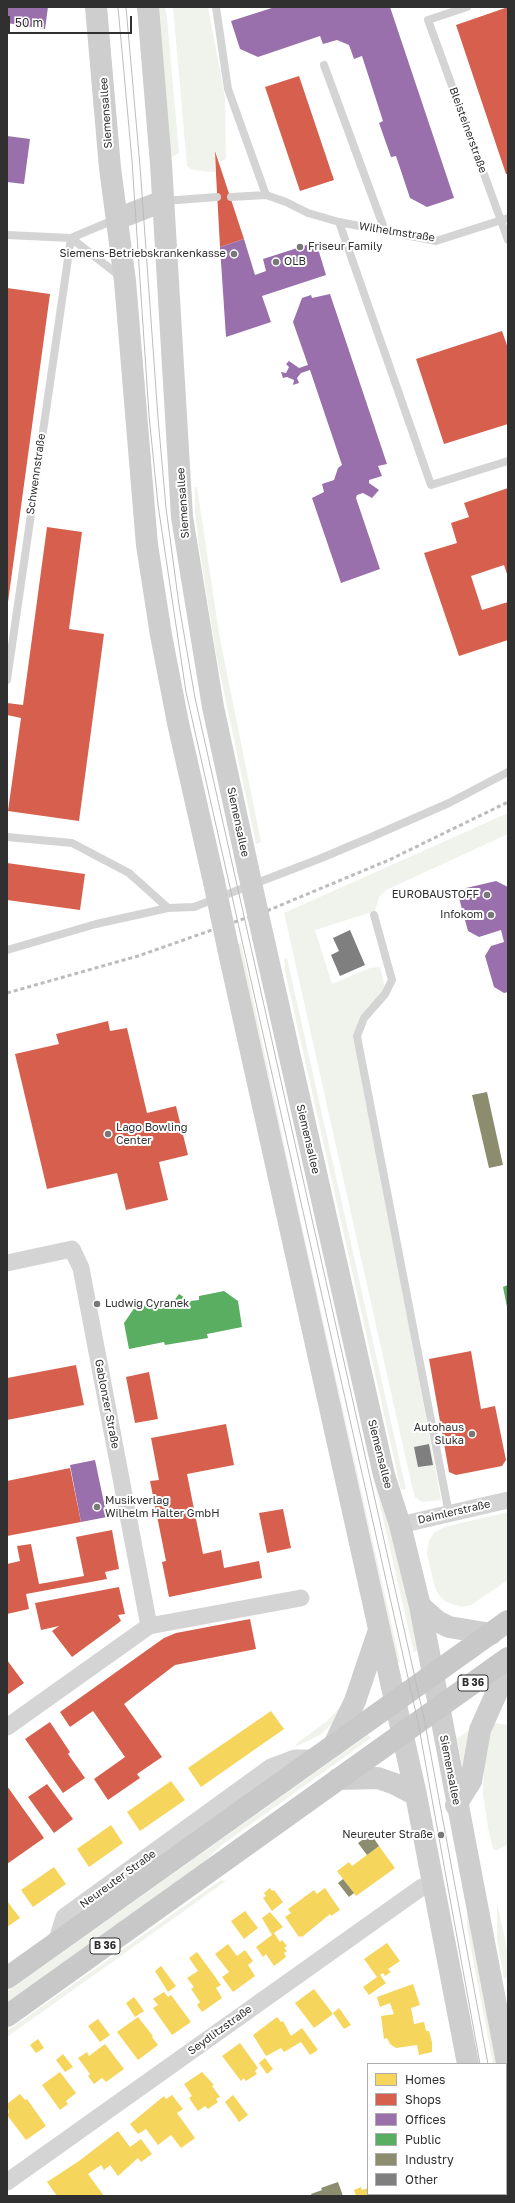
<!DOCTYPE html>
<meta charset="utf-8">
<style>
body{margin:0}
#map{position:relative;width:515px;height:2203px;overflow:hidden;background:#fff;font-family:"Golos Text",sans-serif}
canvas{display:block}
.frame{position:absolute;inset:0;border:8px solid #303030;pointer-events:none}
.legend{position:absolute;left:367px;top:2063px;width:140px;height:132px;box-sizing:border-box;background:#fff;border:1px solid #acacac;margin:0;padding:5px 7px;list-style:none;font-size:12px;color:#303030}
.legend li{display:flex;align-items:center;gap:8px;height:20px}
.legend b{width:20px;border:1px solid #acacac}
.scale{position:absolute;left:8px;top:16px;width:124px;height:18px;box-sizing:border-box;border:2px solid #303030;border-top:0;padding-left:5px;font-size:12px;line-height:14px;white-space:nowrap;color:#303030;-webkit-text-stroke:3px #fff;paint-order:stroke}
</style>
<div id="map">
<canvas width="515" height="2203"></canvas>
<div class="frame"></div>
<ul class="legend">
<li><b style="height:11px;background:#f6d55c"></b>Homes</li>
<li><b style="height:11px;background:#d6604d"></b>Shops</li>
<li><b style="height:11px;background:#9970ab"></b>Offices</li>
<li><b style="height:11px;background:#5aae61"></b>Public</li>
<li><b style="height:11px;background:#8c8c6e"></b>Industry</li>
<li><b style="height:11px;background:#7f7f7f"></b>Other</li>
</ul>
<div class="scale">50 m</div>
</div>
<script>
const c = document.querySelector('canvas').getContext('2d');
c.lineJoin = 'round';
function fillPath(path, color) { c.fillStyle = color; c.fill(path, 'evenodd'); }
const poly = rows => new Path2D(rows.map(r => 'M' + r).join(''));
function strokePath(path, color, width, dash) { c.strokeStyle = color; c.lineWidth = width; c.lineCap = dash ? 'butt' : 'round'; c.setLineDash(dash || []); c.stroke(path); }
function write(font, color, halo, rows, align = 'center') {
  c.font = font + ' "Golos Text",sans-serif'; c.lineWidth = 4; c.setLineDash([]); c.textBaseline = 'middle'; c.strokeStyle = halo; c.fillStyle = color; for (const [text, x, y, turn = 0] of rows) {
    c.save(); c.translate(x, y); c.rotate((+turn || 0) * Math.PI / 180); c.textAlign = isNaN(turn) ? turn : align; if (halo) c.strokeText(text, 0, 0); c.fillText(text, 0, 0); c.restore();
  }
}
const green = poly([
 [156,7,165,7,167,17,179,153,170,158],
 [173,7,208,7,225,97,226,159,220,162,215,149,215,172,193,170,187,166],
 [195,487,197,487,220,639,261,842,256,844,216,654,199,546,195,512],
 [508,813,508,834,386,890,379,897,375,911,315,930,332,984,370,968,380,967,385,988,360,1016,355,1032,441,1500,422,1502,415,1497,411,1482,284,913],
 [254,938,423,1646,414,1653,334,1306],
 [241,943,300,1218,400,1662,396,1665,236,945],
 [287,958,406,1489,401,1490,285,971,284,959],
 [508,1512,508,1580,471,1605,462,1607,446,1602,440,1596,435,1588,427,1554,429,1540,435,1532,444,1527],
 [349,1698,336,1720,320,1735,295,1747,297,1743,326,1722],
 [494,1723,508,1725,508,1844,496,1851,493,1849,488,1828,483,1795,484,1759],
 [472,1728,463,1770,457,1739],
 [368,1735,371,1738,222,1845,195,1870,7,2008,7,1992],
 [221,1880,226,1881,7,2037,7,2031],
 [497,1904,508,1952,508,1977,504,1979,497,1938],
 [467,1908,501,2064,493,2064,467,1928]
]);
const homes = poly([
 [271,1711,284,1729,201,1787,188,1768],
 [171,1781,185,1800,140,1831,127,1812],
 [111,1825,123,1843,89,1867,77,1849],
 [379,1846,395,1868,356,1896,337,1871,349,1862,352,1866],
 [54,1867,66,1884,33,1907,21,1890],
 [270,1888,272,1891,274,1890,283,1902,272,1911,263,1898,266,1896,264,1893],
 [325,1888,340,1910,331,1916,330,1914,302,1937,301,1936,299,1937,285,1917,291,1913,288,1909,314,1890,317,1894],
 [7,1901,20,1918,7,1927],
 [245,1911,258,1928,244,1939,231,1921],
 [270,1912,283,1927,274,1933,280,1942,282,1940,287,1946,284,1948,287,1951,284,1953,286,1957,274,1966,266,1954,263,1957,256,1947,272,1935,262,1918],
 [387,1943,400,1961,388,1969,391,1972,385,1976,383,1973,380,1975,386,1983,369,1995,363,1987,377,1977,364,1959],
 [228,1944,237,1956,245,1950,253,1961,248,1965,255,1976,233,1992,222,1977,229,1972,215,1954],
 [197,1952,221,1985,216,1988,222,1998,202,2012,197,2005,200,2002,191,1989,194,1987,187,1978,198,1971,189,1958],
 [161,1966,176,1986,168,1992,155,1971],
 [413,1984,420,2005,411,2008,414,2024,424,2022,426,2031,429,2031,432,2042,432,2052,419,2055,417,2045,396,2048,390,2044,387,2038,384,2039,381,2016,394,2014,390,2003,380,2007,377,1997],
 [314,1989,333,2014,314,2028,295,2003],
 [164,1992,168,1997,171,1995,191,2022,172,2035,153,2008,158,2005,153,1999],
 [134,1997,144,2011,135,2017,126,2003],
 [339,2008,351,2025,344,2029,333,2013],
 [138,2017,153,2036,152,2037,158,2045,138,2060,117,2032],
 [277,2017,281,2022,283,2021,291,2036,302,2028,318,2050,310,2055,301,2042,284,2052,281,2048,266,2056,253,2035],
 [98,2019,110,2035,100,2042,88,2026],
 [38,2039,44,2048,36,2053,30,2045],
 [240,2043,258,2068,255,2071,257,2074,246,2081,244,2078,241,2081,222,2056],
 [105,2044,124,2069,106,2082,102,2078,94,2084,88,2076,90,2074,78,2058,87,2052,89,2056],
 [63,2054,73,2067,65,2072,56,2060],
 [265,2058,273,2069,267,2074,259,2063],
 [60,2072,76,2093,66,2101,68,2104,60,2110,42,2085],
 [202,2072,214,2085,212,2086,220,2097,216,2099,218,2102,208,2109,205,2106,198,2111,189,2098,192,2096,184,2084],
 [20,2094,25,2100,27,2099,46,2126,26,2140,7,2115,9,2112,7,2104],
 [172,2095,183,2109,177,2113,195,2138,181,2148,171,2135,158,2145,146,2129,138,2134,130,2124,164,2096,166,2099],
 [233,2095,248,2115,239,2122,225,2102],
 [118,2131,130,2147,141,2139,152,2154,141,2162,138,2158,118,2176,110,2165,104,2170,101,2165,88,2174,104,2196,57,2196,47,2182,79,2161],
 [361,2187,362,2190,368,2188,368,2194,379,2194,380,2196,356,2196,354,2190],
 [412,2194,456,2194,457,2196,412,2196]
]);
const shops = poly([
 [508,7,508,174,506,174,456,25],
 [299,76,334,180,300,191,265,87],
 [215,151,244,239,220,247,216,174],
 [7,288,50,294,8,602,7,602],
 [502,331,508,348,508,424,444,444,416,359],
 [508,488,508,577,504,565,471,576,482,610,508,602,508,640,459,656,424,553,457,543,451,523,469,517,464,503],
 [47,527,82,532,69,629,104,634,79,821,8,811,21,718,7,715,7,703,23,705],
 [7,863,85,874,80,910,7,900],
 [108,1021,110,1031,127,1028,147,1113,176,1106,188,1155,159,1162,168,1200,126,1210,117,1173,47,1189,15,1054,59,1044,56,1034],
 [471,1351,481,1409,495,1406,506,1460,502,1466,456,1475,449,1472,429,1359],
 [76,1365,84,1405,7,1420,7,1378],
 [149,1372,158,1419,135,1423,126,1377],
 [226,1424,234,1465,187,1474,203,1554,221,1550,224,1568,259,1561,262,1578,169,1597,162,1562,166,1561,150,1481,159,1480,151,1438],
 [70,1468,81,1522,7,1536,7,1481],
 [283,1509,291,1548,267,1553,259,1513],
 [112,1530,119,1569,105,1572,107,1579,26,1594,29,1609,7,1614,7,1564,20,1561,17,1546,31,1544,39,1584,84,1576,76,1537],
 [119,1587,125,1614,118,1615,121,1621,72,1657,52,1631,59,1626,41,1630,35,1603],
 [250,1619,256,1649,175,1665,124,1704,162,1757,137,1774,140,1778,108,1800,94,1779,125,1757,93,1711,70,1727,60,1712,164,1638,176,1633],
 [7,1660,24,1683,7,1695],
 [50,1722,70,1752,68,1754,85,1778,63,1793,25,1739],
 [47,1784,73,1819,54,1833,28,1797],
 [7,1786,44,1838,7,1864,8,1838]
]);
const offices = poly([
 [7,7,48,7,45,29,7,23],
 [275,7,390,7,454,198,427,207,410,198,396,156,391,157,379,123,383,121,362,56,354,59,349,45,337,40,323,44,320,36,258,57,240,49,231,21],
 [7,136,30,139,24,184,7,182],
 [244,239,255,275,266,271,263,259,316,242,326,275,262,296,271,322,226,337,220,247],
 [330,294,387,464,378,466,382,476,369,480,369,483,379,490,372,498,363,493,357,495,356,498,380,569,341,583,312,498,324,492,322,484,334,480,338,468,342,465,310,370,301,373,297,378,299,383,293,385,294,380,287,377,283,378,281,372,286,373,289,367,286,364,289,361,299,368,308,365,293,322,302,298,311,295,312,298],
 [496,881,508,887,508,992,504,993,494,987,485,956,491,946,504,942,501,930,479,937,468,931,459,898,466,888],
 [95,1460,107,1517,81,1522,70,1465]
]);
const public = poly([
 [508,1285,508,1307,507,1307,503,1287],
 [224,1291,238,1301,242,1327,207,1334,208,1338,165,1345,164,1342,129,1349,124,1323,135,1307,160,1303,161,1306,170,1306,179,1294,190,1301,199,1300,199,1296]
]);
const industry = poly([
 [487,1092,503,1165,489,1168,472,1095],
 [371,1834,379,1846,367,1855,358,1843],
 [343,1879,354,1893,349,1897,338,1883],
 [338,2182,343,2196,312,2196,311,2194,322,2190,321,2188]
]);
const building = poly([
 [350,930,365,965,340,976,331,955,339,951,333,938],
 [429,1444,433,1465,418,1467,414,1447]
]);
const lane = poly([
 [216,7,228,89,266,195],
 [467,7,428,20,508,240],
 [324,65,385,231],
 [231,197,266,195,286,202,308,213,339,222,436,241,508,218],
 [164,201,217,197],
 [339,222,431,485,508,461],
 [7,235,71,238,116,219],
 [71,238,121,277],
 [7,680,71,238],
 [7,837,72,843,129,873,168,908,194,907,319,859,369,838,449,803,508,772],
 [374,915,392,980,385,994,364,1018,357,1036,449,1514],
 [7,950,96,924,168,908]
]);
const street = poly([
 [7,1263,72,1249,81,1268,149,1626,7,1727],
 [400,1525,508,1500],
 [149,1626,301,1598],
 [56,1943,64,1917,271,1767,295,1758,316,1758],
 [7,2182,422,1887,435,1883]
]);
const secondary = poly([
 [96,7,110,168,125,281,147,545,161,635,178,723,214,882],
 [148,7,161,164,182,517,213,707,248,869],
 [117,219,163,201],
 [263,937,384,1475,400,1525,420,1606,508,2068],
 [228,948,416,1795,468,2064],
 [420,1606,437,1621,449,1627,491,1634],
 [334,1745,355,1701,379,1630],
 [338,1779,378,1778,395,1784,416,1795],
 [456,1805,471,1781,480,1730,508,1667],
 [492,2194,493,2196]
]);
const primary = poly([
 [7,1978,508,1621],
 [7,2016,508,1658]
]);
const tram = poly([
 [118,7,132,161,149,415,158,505,186,692,418,1722,480,2064],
 [126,7,140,166,158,418,166,508,179,605,195,698,424,1718,488,2064],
 [506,2160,508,2171],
 [505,2194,505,2196]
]);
const rail = poly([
 [7,993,138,956,269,910,389,860,508,802]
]);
const secondaryBridge = poly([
 [248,869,263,937],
 [214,882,228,948]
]);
const markers = [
 [300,247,4,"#787878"],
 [234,254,4,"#787878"],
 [276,262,4,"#787878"],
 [487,895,4,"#787878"],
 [491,915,4,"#787878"],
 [108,1134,4,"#787878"],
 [97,1304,4,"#787878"],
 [472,1434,4,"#787878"],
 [97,1507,4,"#787878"],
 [441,1835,4,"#787878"]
];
const shields = [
 [473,1683,30],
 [105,1946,30]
];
const shieldNames = [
 ["B 36",473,1683],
 ["B 36",105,1946]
];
const streetNames = [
 ["Siemensallee",106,113,-94],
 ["Bleisteinerstraße",468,130,70],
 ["Wilhelmstraße",397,232,9],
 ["Schwennstraße",36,474,-82],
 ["Siemensallee",183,503,-94],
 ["Siemensallee",238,822,78],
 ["Siemensallee",308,1139,77],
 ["Gablonzer Straße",107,1404,79],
 ["Siemensallee",380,1454,76],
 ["Daimlerstraße",454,1512,-13],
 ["Siemensallee",450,1770,79],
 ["Neureuter Straße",118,1879,-36],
 ["Seydlitzstraße",220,2030,-36]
];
const poiNames = [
 ["Friseur Family",308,247],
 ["Siemens-Betriebskrankenkasse",226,254,"right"],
 ["OLB",284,262],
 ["EUROBAUSTOFF",479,895,"right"],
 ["Infokom",483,915,"right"],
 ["Lago Bowling",116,1128],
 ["Center",116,1141],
 ["Ludwig Cyranek",105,1304],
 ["Autohaus",464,1428,"right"],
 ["Sluka",464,1441,"right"],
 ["Musikverlag",105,1501],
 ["Wilhelm Halter GmbH",105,1514],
 ["Neureuter Straße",433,1835,"right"]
];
fillPath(green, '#eff3ec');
fillPath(homes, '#f6d55c');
fillPath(shops, '#d6604d');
fillPath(offices, '#9970ab');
fillPath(public, '#5aae61');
fillPath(industry, '#8c8c6e');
fillPath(building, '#7f7f7f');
strokePath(lane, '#d4d4d4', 8);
strokePath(street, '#d4d4d4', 17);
strokePath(secondary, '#cecece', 22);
strokePath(primary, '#c8c8c8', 22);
strokePath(tram, '#bcbcbc', 1);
strokePath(rail, '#bcbcbc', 3, [4, 3]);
strokePath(secondaryBridge, '#cecece', 22);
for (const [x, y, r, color] of markers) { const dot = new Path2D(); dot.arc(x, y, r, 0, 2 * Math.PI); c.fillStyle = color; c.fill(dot); strokePath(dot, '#fff', 1.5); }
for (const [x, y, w] of shields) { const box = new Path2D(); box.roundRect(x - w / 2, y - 8, w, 16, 3); c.fillStyle = '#fff'; c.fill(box); strokePath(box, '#303030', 1); }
write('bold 10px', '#303030', null, shieldNames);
write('11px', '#303030', '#fff', streetNames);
write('11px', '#303030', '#fff', poiNames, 'left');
</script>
